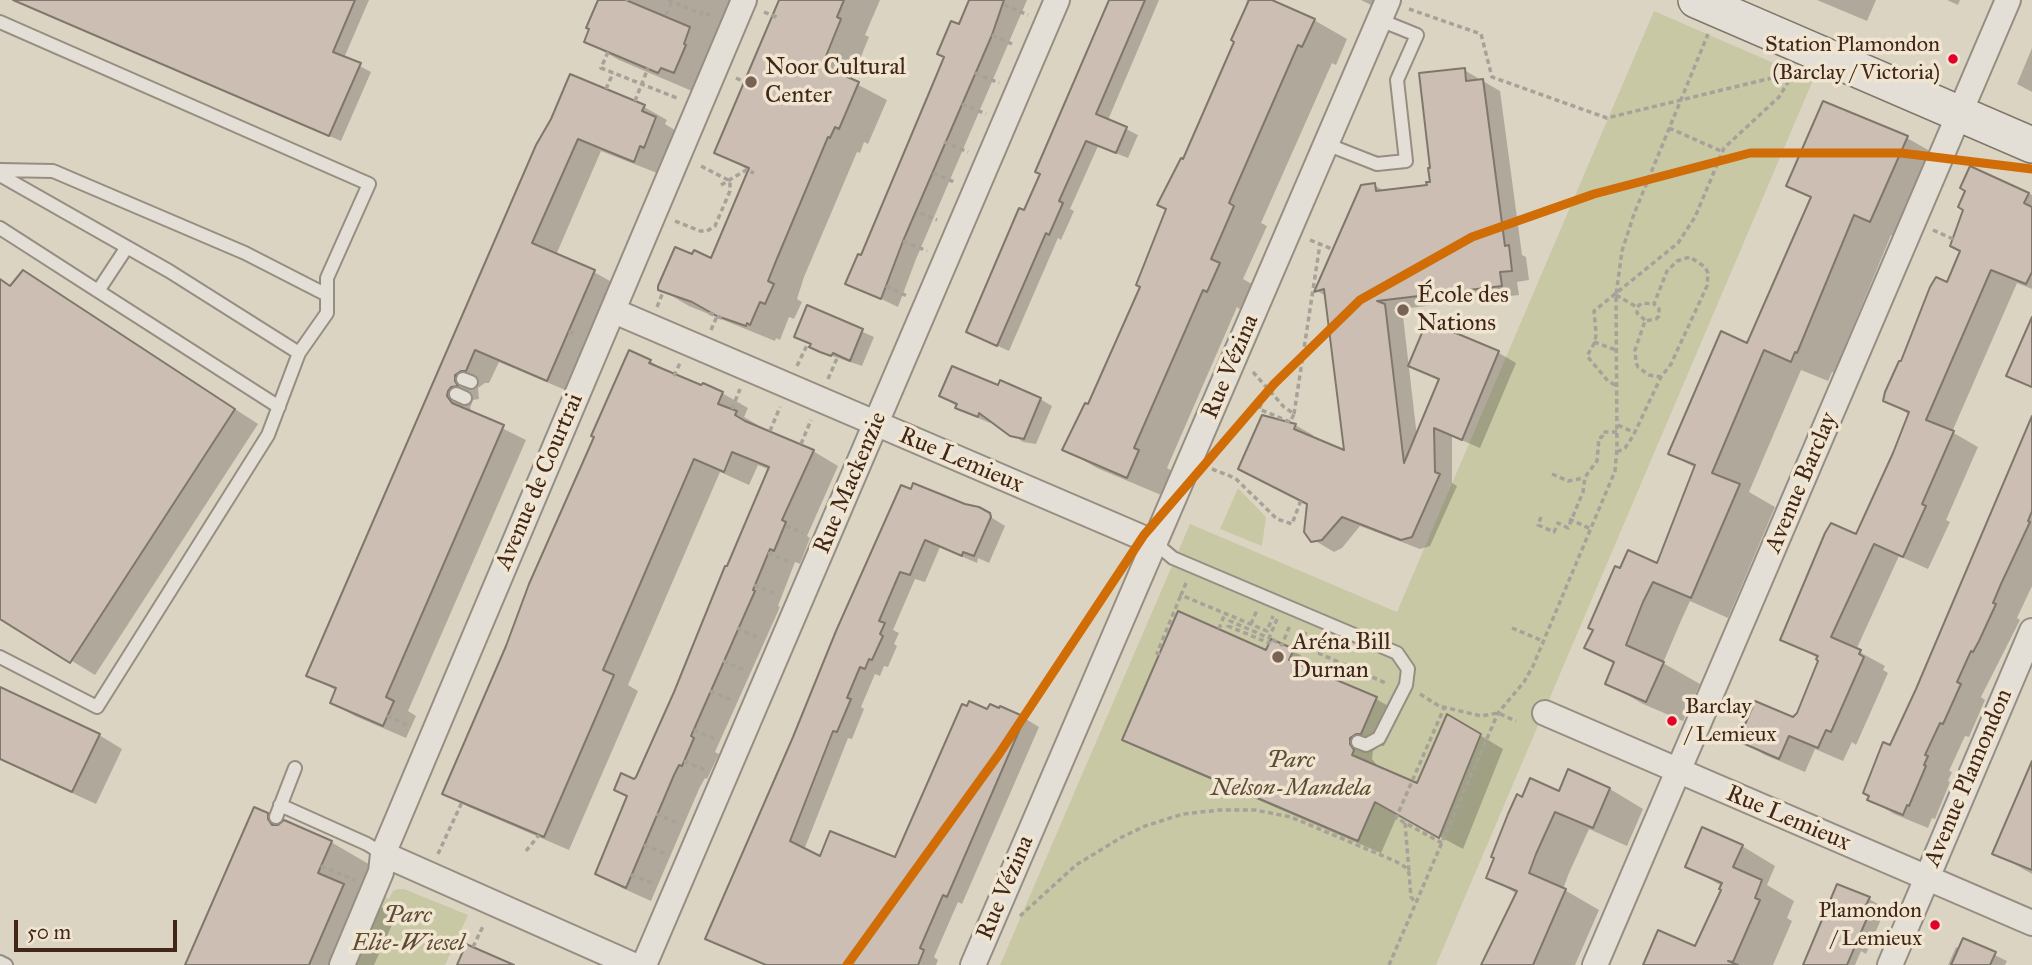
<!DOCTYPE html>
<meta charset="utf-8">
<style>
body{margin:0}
#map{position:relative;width:2032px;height:965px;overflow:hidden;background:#dcd4c2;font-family:"IM FELL Great Primer",serif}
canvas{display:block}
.scale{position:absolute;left:14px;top:920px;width:163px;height:32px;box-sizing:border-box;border:4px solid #422618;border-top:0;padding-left:9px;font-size:21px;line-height:24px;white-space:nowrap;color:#422618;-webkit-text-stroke:5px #efe5d0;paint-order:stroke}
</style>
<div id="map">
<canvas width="2032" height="965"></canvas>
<div class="scale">50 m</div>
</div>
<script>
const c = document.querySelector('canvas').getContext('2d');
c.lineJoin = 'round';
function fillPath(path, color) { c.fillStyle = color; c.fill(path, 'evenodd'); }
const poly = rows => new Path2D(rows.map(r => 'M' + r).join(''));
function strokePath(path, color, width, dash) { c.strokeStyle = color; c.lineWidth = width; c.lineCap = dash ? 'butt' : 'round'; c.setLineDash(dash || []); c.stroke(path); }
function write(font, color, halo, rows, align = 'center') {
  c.font = font + ' "IM FELL Great Primer",serif'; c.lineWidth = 7; c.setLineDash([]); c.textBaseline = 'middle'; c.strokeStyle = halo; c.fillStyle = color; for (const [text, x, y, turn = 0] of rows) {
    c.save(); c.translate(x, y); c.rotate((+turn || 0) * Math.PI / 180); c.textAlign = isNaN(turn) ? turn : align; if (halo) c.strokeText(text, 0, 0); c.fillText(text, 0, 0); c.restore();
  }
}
const green = poly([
 [1654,11,1813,80,1436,965,1000,965,1190,524,1397,612],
 [1238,488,1266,517,1262,546,1220,529],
 [398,889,404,889,468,915,445,965,354,965,383,896,389,899,393,891]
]);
const shadow = poly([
 [13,0,369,0,344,58,371,72,341,141],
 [600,0,745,0,708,91,694,86,692,91,619,60,586,41],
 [785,0,880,0,865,35,869,37,851,81,887,100,868,144,864,142,860,153,857,152,804,277,797,299,802,302,794,319,789,317,780,340,776,338,775,341,689,306,660,289,712,260,750,171,716,152],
 [971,0,1027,0,916,259,898,307,848,283,862,257],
 [1110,0,1159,0,1108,120,1138,135,1128,158,1098,146,1070,209,1074,211,1061,240,1058,238,1009,351,980,338,1025,213],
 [1247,0,1267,0,1314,20,1347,39,1336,65,1332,63,1261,223,1267,226,1243,279,1252,284,1241,310,1237,307,1167,468,1172,471,1161,495,1097,468,1064,449,1089,406,1142,286,1184,161,1236,42],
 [1361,0,1376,0,1373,6],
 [1817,0,1876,0,1867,21],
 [1947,0,1960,0,1958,5],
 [2032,48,2032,92,2017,84],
 [1464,70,1500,91,1522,255,1526,257,1529,280,1517,282,1519,295,1393,310,1403,316,1417,437,1440,381,1410,366,1428,324,1499,353,1516,363,1480,448,1452,436,1452,483,1457,486,1430,546,1420,549,1360,526,1342,548,1334,552,1307,536,1309,504,1263,417,1295,425,1313,435,1312,438,1346,453,1326,296,1317,291,1374,185,1386,192,1429,187,1431,183],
 [1824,104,1907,138,1944,159,1907,242,1891,235,1834,373,1832,372,1828,381,1801,370,1749,492,1775,507,1728,618,1690,601,1680,623,1663,663,1700,684,1683,721,1643,704,1607,683,1615,664,1586,648,1658,565,1696,468,1670,454,1748,345,1812,199,1789,186],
 [644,107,667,120,665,124,678,132,667,160,663,158,657,173,601,151,556,255,594,272,617,285,570,392,499,362,489,383,485,383,478,388,479,399,473,400,470,408,473,414,526,440,408,711,416,716,406,738,355,716,332,703,337,691,309,675,538,146],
 [1971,169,2032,195,2032,289,2017,283,1952,432,1978,447,1946,520,1950,522,1928,569,1899,556,1856,650,1885,666,1883,670,1888,673,1856,745,1852,742,1843,761,1815,749,1805,772,1765,755,1740,740,1793,719,1798,714,1820,659,1782,639,1857,537,1910,415,1885,400,1901,364,1948,284,1962,251],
 [0,279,12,287,47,286,258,424,95,675,0,617],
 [808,308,874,337,862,366,823,353,796,336],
 [650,361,675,376,722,393,748,408,744,417,761,427,760,429,813,451,838,466,807,536,810,538,800,564,795,562,778,606,780,607,715,752,719,754,707,779,705,778,699,789,651,901,622,888,597,874,634,781,638,779,770,470,758,465,749,485,720,472,628,685,638,691,569,850,469,807,444,793,507,647],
 [999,387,1040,399,1052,406,1036,444,1023,442,991,419,990,423,969,414,941,396],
 [2032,419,2032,586,2017,618,2020,620,1981,697,1985,700,1969,737,1965,736,1949,771,1952,772,1948,781,1950,782,1935,819,1932,818,1928,828,1894,814,1870,799],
 [902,487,978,509,1005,526,989,563,978,558,977,563,940,547,925,582,915,579,893,630,899,633,894,644,897,646,888,667,884,666,880,676,875,674,861,707,864,709,852,739,848,738,804,850,821,858,896,860,988,711,1024,718,1039,727,962,904,958,902,934,957,938,960,936,965,766,965,708,938],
 [1293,651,1316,664,1313,671,1376,699,1399,712,1384,746,1379,746,1373,751,1372,759,1376,764,1375,767,1418,785,1448,716,1503,749,1463,849,1398,814,1381,853,1147,752,1125,739,1267,652],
 [0,689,99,735,122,749,96,804,0,760],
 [2032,766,2032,874,1995,853],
 [1569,771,1610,789,1643,809,1627,846,1589,829,1569,873,1563,889,1599,910,1575,965,1484,965,1517,894,1489,877,1523,799,1559,793],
 [267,815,283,824,331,842,384,873,371,901,396,916,374,965,187,965],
 [1742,846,1775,866,1767,885,1794,901,1787,918,1792,921,1773,965,1644,965,1696,948,1723,889,1722,886,1687,866],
 [1869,899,1880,905,1876,914,1882,917,1866,954,1861,951,1855,965,1805,965],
 [1964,940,2007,961,2005,965,1948,965,1956,947,1960,949]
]);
const building = poly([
 [13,0,355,0,333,52,361,63,329,136,13,0],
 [598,0,626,0,690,27,684,44,686,45,674,73,661,68,658,73,584,42,589,29,586,28,598,0],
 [779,0,844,0,837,17,841,19,822,66,859,82,839,129,835,127,830,138,828,137,776,261,768,281,774,284,765,304,760,302,750,325,747,323,746,326,717,316,692,302,658,290,658,286,675,247,692,254,694,250,711,258,749,168,714,153,779,0],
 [969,0,1004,0,992,35,903,241,881,299,845,284,858,254,861,255,937,74,944,57,937,54,951,21,959,24,969,0],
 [1109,0,1145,0,1096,114,1127,127,1116,153,1086,141,1059,201,1063,203,1049,235,1046,233,997,346,966,332,1019,208,1024,210,1040,174,1035,172,1109,0],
 [1249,0,1272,0,1315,19,1302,47,1298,45,1229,203,1234,206,1211,259,1220,263,1207,292,1203,290,1134,448,1139,450,1127,478,1062,450,1085,403,1088,404,1140,287,1136,285,1166,209,1157,205,1181,158,1183,159,1234,42,1231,40,1249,0],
 [1465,68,1466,81,1483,79,1505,246,1509,245,1512,271,1500,272,1502,286,1377,301,1385,304,1404,463,1439,379,1408,366,1427,321,1499,351,1462,440,1434,428,1435,472,1440,474,1412,537,1401,540,1342,517,1322,540,1311,542,1304,532,1307,504,1238,469,1262,415,1296,424,1294,429,1344,450,1324,289,1314,292,1361,185,1375,183,1376,191,1427,185,1426,182,1430,182,1428,168,1430,168,1419,73,1465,68],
 [570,74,645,105,642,111,656,117,644,148,640,146,634,162,578,139,532,243,595,270,547,381,475,350,466,371,461,371,455,375,455,381,458,386,451,387,448,391,447,396,452,403,504,425,386,697,394,701,383,726,330,703,336,688,306,676,536,145,551,119,570,74],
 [1823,101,1908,136,1870,222,1854,215,1797,353,1795,352,1791,362,1764,350,1712,473,1740,484,1691,598,1653,582,1643,602,1626,645,1664,662,1646,702,1605,684,1614,662,1584,648,1593,630,1588,628,1615,566,1620,568,1628,550,1657,563,1695,465,1668,454,1721,331,1747,343,1811,197,1786,186,1823,101],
 [1970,166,2029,193,2024,203,2032,207,2032,272,2026,284,1991,270,1926,420,1954,431,1922,504,1926,506,1903,557,1874,544,1831,637,1861,650,1859,654,1864,657,1831,732,1826,730,1818,748,1789,736,1779,759,1738,741,1755,701,1793,717,1797,713,1818,661,1816,659,1818,656,1780,640,1825,533,1831,523,1856,534,1893,453,1909,412,1883,401,1885,392,1899,361,1901,361,1930,287,1936,277,1947,282,1960,251,1950,246,1963,210,1958,207,1965,191,1960,188,1970,166],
 [23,270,235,409,70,663,0,619,0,279,10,286,23,270],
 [807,305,863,329,850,361,833,353,831,356,820,352,809,347,811,344,794,337,807,305],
 [2032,317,2032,387,2006,376,2032,317],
 [629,350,651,360,649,363,701,385,703,383,723,392,718,404,737,411,735,415,745,421,814,450,782,520,786,522,774,551,770,549,753,590,755,591,691,736,694,738,682,766,679,765,674,775,626,888,595,874,627,796,614,790,621,773,634,779,636,777,674,692,725,566,727,566,769,467,732,452,724,472,694,459,603,670,614,675,544,837,442,794,506,646,529,584,594,437,591,436,629,350],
 [952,366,998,385,1000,380,1041,398,1024,439,1010,436,979,413,978,417,955,408,957,404,939,396,952,366],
 [2032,416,2032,511,2028,521,2030,522,2001,584,1993,603,1996,604,1979,641,1973,652,1971,651,1957,682,1961,684,1943,724,1940,723,1925,755,1928,756,1924,765,1926,766,1909,806,1907,805,1903,815,1867,800,1869,796,1863,793,1883,742,1890,745,1916,689,2032,416],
 [913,483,965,504,979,507,990,513,991,517,974,556,963,552,962,556,925,540,910,575,900,572,879,621,885,623,880,634,883,636,872,660,869,659,865,669,860,667,847,698,851,699,837,732,833,731,790,841,820,856,830,831,895,857,962,704,967,706,969,701,987,709,990,704,999,708,1000,706,1025,717,947,897,943,895,920,948,924,950,918,965,766,965,705,939,793,737,836,631,901,485,911,489,913,483],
 [1178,611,1266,650,1271,639,1294,649,1289,660,1377,697,1361,734,1356,734,1350,738,1350,744,1354,750,1352,755,1417,783,1447,714,1481,734,1439,838,1375,802,1358,841,1122,740,1178,611],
 [0,687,100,734,72,792,0,759,0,687],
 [2032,761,2032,870,1992,854,2032,761],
 [1568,769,1610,788,1593,828,1555,812,1536,854,1529,873,1566,889,1533,965,1481,965,1517,891,1486,878,1494,858,1491,857,1508,814,1517,794,1522,797,1530,778,1559,791,1568,769],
 [254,807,268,813,268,819,272,825,278,825,284,820,332,841,318,873,344,884,309,965,185,965,254,807],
 [1702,827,1743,845,1733,867,1762,880,1755,898,1760,900,1733,962,1728,961,1738,965,1643,965,1658,930,1695,946,1721,890,1719,889,1722,883,1685,867,1702,827],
 [1837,884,1870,897,1865,907,1871,909,1847,965,1803,965,1837,884],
 [1963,938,1996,952,1990,965,1951,965,1963,938],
 [466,944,514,965,457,965,466,944]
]);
const path = poly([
 [668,0,701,14,702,12,712,16],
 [627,1,627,0],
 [1004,5,1028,15],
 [1409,9,1481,34,1492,77,1607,118,1792,73],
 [764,12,779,18],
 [666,15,672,1],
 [992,35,1012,44],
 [608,52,601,68,677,98],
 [975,73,999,83],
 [736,78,745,82],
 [606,89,613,73],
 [635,101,648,68],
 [962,104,986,114],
 [1669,128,1721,151],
 [944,142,968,152],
 [933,173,954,182],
 [721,185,746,170,754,173],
 [920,213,937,220],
 [675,221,700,231,707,231,715,226,730,191,730,181,699,165],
 [1933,230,1953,239],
 [1310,240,1332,249],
 [903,241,927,251],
 [886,286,907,296],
 [1616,295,1637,307],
 [657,307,663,292],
 [709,313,724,319],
 [1645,320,1637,313,1637,307,1642,303,1654,304],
 [711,330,717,316],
 [569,331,577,335],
 [1594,342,1616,350],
 [797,366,808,343],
 [1253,372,1284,407,1294,414,1290,422,1259,409,1268,388],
 [674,376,680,363],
 [828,379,838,356],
 [1615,385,1608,381,1587,356,1595,342,1596,333,1594,311,1678,243,1695,217,1724,148,1779,97,1795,71],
 [732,409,740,389],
 [1294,414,1320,244],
 [1618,425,1635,433],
 [770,431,780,407],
 [801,444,811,420],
 [1617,452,1625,448,1633,436,1661,377,1671,364,1707,286,1708,273,1705,267,1690,257,1677,261,1667,271,1654,304,1659,309,1659,316,1656,319,1645,321,1635,350,1636,363,1638,367,1649,375,1661,377],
 [1212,469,1235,478,1277,519,1292,524,1301,500],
 [1552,474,1568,481,1583,478],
 [1541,517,1538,525,1554,532,1558,523,1568,528,1583,492,1585,477,1597,461,1599,438,1602,437,1603,432,1617,432],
 [1569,519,1591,529],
 [786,526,803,533],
 [768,553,792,563],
 [1186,583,1181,595,1267,631,1273,616],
 [754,585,778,595],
 [1277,619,1269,638,1230,621,1228,626,1269,643,1271,639,1282,645,1290,625],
 [1251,624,1257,610],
 [737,628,761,639],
 [1512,628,1543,641],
 [1219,629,1225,613],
 [1306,632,1300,645,1388,684],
 [1160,654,1157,653,1181,595],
 [723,661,747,671],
 [1336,680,1343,664],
 [710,691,734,701],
 [1420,694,1439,706,1481,716,1498,713,1516,721],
 [387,716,410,726],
 [694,730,715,739],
 [684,761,705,770],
 [656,814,680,824],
 [1405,823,1409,871],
 [1442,843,1396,818,1444,708],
 [644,845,668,855],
 [526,851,539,835],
 [438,854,462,802],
 [321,866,355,880],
 [631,875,655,884],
 [1020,916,1076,865,1122,837,1145,826,1183,814,1220,810,1255,810,1291,817,1395,861,1405,867,1409,873,1411,897,1416,903],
 [473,947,484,924],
 [1389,965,1498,713,1524,682,1533,666,1615,471,1617,448,1616,295,1622,251,1634,214,1708,34]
]);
const lane = poly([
 [0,22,369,184,327,278,327,313,299,353,268,435,97,707,0,657],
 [1326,144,1377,164,1406,161,1397,80,1417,35,1380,20],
 [0,170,53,171,245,253,327,295],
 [0,175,169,271,299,353],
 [0,228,98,291],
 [127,247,98,291,279,407],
 [463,379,471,382],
 [456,394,465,398],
 [1155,543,1173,558,1397,653,1408,669,1406,685,1379,738,1366,745,1358,742],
 [280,805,367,844,383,854],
 [276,817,295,768],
 [0,962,6,965]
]);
const street = poly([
 [614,311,1155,543],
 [1545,713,2032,923],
 [383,854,633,965],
 [342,965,381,872,383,854,450,695,744,0],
 [644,965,1057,0],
 [973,965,1388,0],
 [1595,965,2008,0],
 [1890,965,2032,631]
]);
const secondary = poly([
 [1696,0,2032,145]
]);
const metro1 = poly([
 [847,965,999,754,1144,535,1274,384,1360,300,1472,237,1594,194,1750,153,1901,153,2032,169]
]);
const markers = [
 [1953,59,6,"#e4002b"],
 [751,82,7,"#786354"],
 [1403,310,7,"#786354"],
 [1278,657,7,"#786354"],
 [1672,721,6,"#e4002b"],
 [1935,925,6,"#e4002b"]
];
const busNames = [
 ["Station Plamondon",1940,46],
 ["(Barclay / Victoria)",1940,74],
 ["Barclay",1685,708,"left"],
 ["/ Lemieux",1685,736,"left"],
 ["Plamondon",1922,912],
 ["/ Lemieux",1922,940]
];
const poiNames = [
 ["Noor Cultural",765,68],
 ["Center",765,96],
 ["École des",1417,296],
 ["Nations",1417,324],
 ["Aréna Bill",1292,643],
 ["Durnan",1292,671]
];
const streetNames = [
 ["Rue Vézina",1231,367,-67],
 ["Rue Lemieux",961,461,23],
 ["Avenue de Courtrai",540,482,-67],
 ["Rue Mackenzie",851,483,-67],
 ["Avenue Barclay",1802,483,-67],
 ["Avenue Plamondon",1969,778,-67],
 ["Rue Lemieux",1788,819,23],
 ["Rue Vézina",1006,888,-67]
];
const parkNames = [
 ["Parc",1291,761],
 ["Nelson-Mandela",1291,789],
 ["Parc",408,916],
 ["Elie-Wiesel",408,944]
];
fillPath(green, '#c8c8a5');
fillPath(shadow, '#0003');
fillPath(building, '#ccbeb2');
strokePath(building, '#80776c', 2);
strokePath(lane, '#968e82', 16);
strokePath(street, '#968e82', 28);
strokePath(secondary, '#80776c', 38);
strokePath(path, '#a7a199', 3.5, [5, 3.5]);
strokePath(lane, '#e4dfd6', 12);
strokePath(street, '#e4dfd6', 24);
strokePath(secondary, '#e4dfd6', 35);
strokePath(metro1, '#d06d07', 9);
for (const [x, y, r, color] of markers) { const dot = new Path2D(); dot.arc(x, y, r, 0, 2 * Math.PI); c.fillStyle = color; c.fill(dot); strokePath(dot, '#efe5d0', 2.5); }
write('22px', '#422618', '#efe5d0', busNames, 'right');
write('24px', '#422618', '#efe5d0', poiNames, 'left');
write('24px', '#422618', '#efe5d0', streetNames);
write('italic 24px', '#604c35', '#efe5d0', parkNames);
</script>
